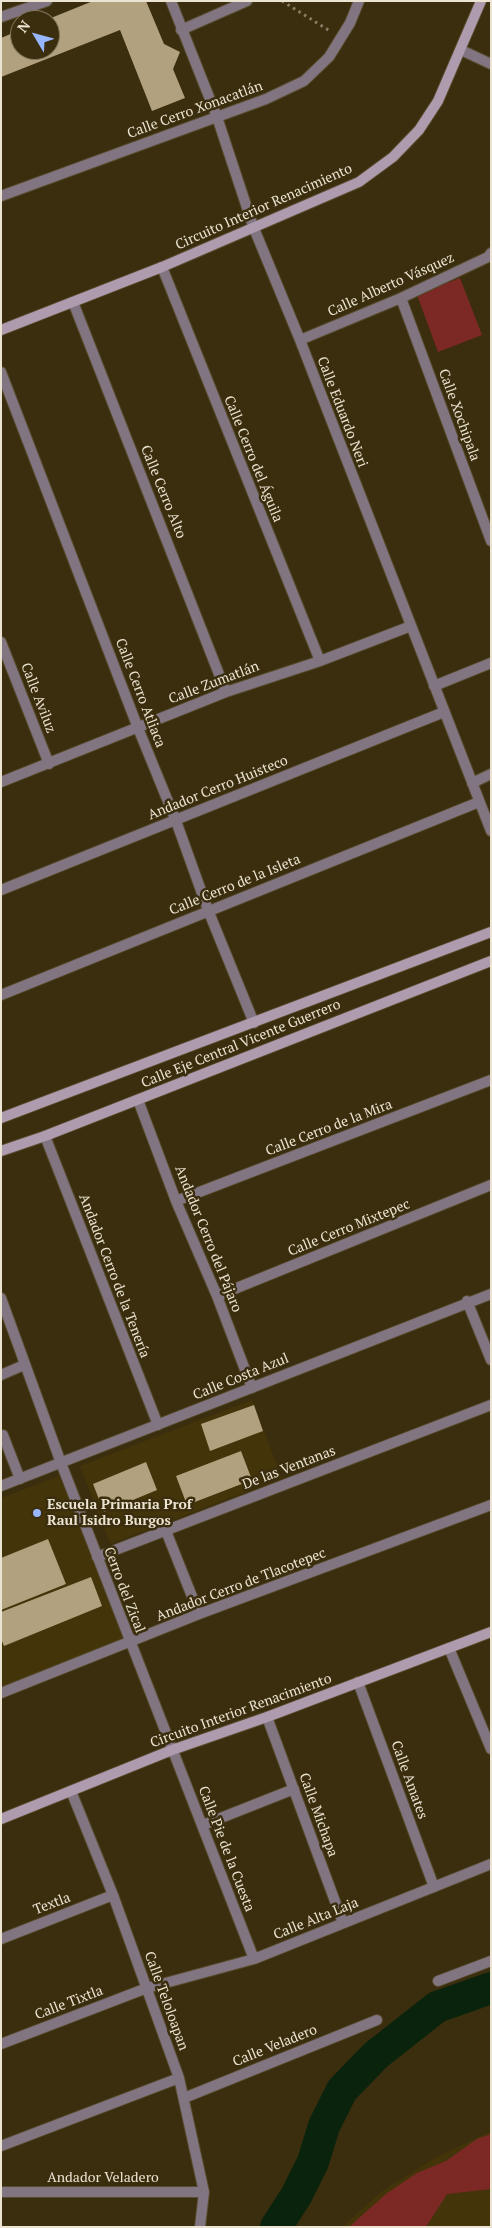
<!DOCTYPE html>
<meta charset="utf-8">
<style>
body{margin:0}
#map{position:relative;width:492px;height:2228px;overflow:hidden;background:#3b2e0e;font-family:"PT Serif",serif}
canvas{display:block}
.frame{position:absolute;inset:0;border:2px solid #ece4d2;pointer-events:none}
.north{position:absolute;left:10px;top:10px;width:50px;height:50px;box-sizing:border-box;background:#3b2e0e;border:1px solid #82775c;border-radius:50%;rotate:307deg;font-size:14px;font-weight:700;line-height:20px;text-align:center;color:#ece4d2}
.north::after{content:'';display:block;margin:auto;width:18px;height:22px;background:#97b6fd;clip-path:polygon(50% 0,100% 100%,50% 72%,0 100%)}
</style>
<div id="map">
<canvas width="492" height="2228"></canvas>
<div class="frame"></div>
<div class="north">N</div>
</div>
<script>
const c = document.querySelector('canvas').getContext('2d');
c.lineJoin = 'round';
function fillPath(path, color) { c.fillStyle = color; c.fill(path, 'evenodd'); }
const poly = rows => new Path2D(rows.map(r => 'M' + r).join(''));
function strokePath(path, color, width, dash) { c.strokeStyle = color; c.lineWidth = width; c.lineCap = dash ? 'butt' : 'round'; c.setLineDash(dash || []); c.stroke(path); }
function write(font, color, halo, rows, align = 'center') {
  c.font = font + ' "PT Serif",serif'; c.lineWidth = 5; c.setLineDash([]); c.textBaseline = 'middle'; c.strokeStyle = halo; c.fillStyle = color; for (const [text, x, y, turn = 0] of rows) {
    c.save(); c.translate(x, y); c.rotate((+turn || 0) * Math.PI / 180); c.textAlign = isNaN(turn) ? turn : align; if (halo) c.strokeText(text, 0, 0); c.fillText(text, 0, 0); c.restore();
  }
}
const built = poly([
 [252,1400,282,1478,110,1544,80,1466],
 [59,1476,124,1641,1,1689,1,1498],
 [491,2131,491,2227,342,2227,381,2192,435,2158]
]);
const green = poly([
 [460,278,482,335,438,352,417,295],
 [491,2134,491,2189,447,2194,426,2227,349,2227,386,2194,417,2173,446,2161,477,2139]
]);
const river = poly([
 [276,2227,296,2196,313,2162,324,2126,342,2090,376,2055,437,2007,491,1988]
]);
const building = poly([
 [93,1,146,1,164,44,180,52,173,69,185,98,152,111,120,30,1,77,1,38,20,30,20,50,50,50,50,20,46,20],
 [254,1405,263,1431,210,1451,201,1424],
 [241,1451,252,1480,187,1505,176,1476],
 [146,1462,157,1490,104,1512,93,1484],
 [48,1539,66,1584,1,1610,1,1558],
 [91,1577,102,1606,4,1646,1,1639,1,1612]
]);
const path = poly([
 [282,1,330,31]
]);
const street = poly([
 [171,1,217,117,253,226,300,340,491,831],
 [1,17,47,1],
 [181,30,247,1],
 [461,50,491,64],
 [1,196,266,99,304,81,329,57,350,23,359,1],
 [162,267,320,661],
 [401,298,491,541],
 [73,302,226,692],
 [300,340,401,298,488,257,491,253],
 [1,372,138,728,176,821,208,910,254,1023],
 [1,642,49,764],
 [434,686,491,663],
 [1,782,226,692,320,661,411,626],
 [472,783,491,774],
 [1,890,444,712],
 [1,995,479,802],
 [138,1100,176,1201,217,1296,252,1388],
 [45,1136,158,1425],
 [176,1201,491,1080],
 [217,1296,491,1185],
 [1,1298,61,1463,254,1959],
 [467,1301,491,1360],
 [1,1375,24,1365],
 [3,1435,20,1479],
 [1,1486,491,1294],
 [166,1531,199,1614],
 [97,1557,491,1405],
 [449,1648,491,1749],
 [358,1682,434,1887],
 [1,1693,199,1614,491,1505],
 [267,1717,343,1923],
 [71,1791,113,1895,179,2078,204,2192,200,2227],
 [203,1825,294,1789],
 [1,1939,113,1895],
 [438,1981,491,1961],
 [1,2044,147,1988,254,1959,491,1864],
 [184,2098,377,2020],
 [1,2146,179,2078],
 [1,2192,204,2192]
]);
const secondary = poly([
 [1,330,162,267,359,182,393,157,419,130,438,101,481,1],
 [1,1118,491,932],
 [1,1151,45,1136,491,961],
 [1,1819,172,1750,267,1717,491,1632]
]);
const markers = [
 [37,1513,5,"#97b6fd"]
];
const streetNames = [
 ["Calle Cerro Xonacatlán",195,110,-20],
 ["Circuito Interior Renacimiento",264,207,-24],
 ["Calle Alberto Vásquez",391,285,-24],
 ["Calle Eduardo Neri",342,412,69],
 ["Calle Xochipala",459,415,70],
 ["Calle Cerro del Águila",253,459,68],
 ["Calle Cerro Alto",163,492,68],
 ["Calle Zumatlán",214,683,-21],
 ["Calle Cerro Atliaca",140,693,69],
 ["Calle Aviluz",38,698,69],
 ["Andador Cerro Huisteco",218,788,-22],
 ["Calle Cerro de la Isleta",235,885,-22],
 ["Calle Eje Central Vicente Guerrero",241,1044,-22],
 ["Calle Cerro de la Mira",329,1128,-21],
 ["Calle Cerro Mixtepec",349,1228,-22],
 ["Andador Cerro del Pájaro",208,1239,68],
 ["Andador Cerro de la Tenería",114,1276,69],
 ["Calle Costa Azul",241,1377,-22],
 ["De las Ventanas",289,1468,-21],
 ["Andador Cerro de Tlacotepec",241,1585,-21],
 ["Cerro del Zical",124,1590,69],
 ["Circuito Interior Renacimiento",241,1711,-20],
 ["Calle Amates",409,1780,70],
 ["Calle Michapa",318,1815,70],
 ["Calle Pie de la Cuesta",226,1849,69],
 ["Textla",52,1904,-21],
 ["Calle Alta Laja",316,1919,-22],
 ["Calle Teloloapan",166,2001,70],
 ["Calle Tixtla",69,2003,-21],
 ["Calle Veladero",275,2046,-22],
 ["Andador Veladero",103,2178]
];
const poiNames = [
 ["Escuela Primaria Prof",47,1505],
 ["Raul Isidro Burgos",47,1521]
];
fillPath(built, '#44340a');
fillPath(green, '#7c2925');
strokePath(river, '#0a230d', 32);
fillPath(building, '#b1a17e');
strokePath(street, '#574b2d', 12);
strokePath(secondary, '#574b2d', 12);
strokePath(path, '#897e65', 3, [2.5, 4]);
strokePath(street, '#817581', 10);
strokePath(secondary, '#ae9bae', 10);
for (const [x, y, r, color] of markers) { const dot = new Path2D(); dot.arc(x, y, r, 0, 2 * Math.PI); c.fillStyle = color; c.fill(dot); strokePath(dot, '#3b2e0e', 2); }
write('14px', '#ece4d2', '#3b2e0e', streetNames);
write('bold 14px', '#ece4d2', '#3b2e0e', poiNames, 'left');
</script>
